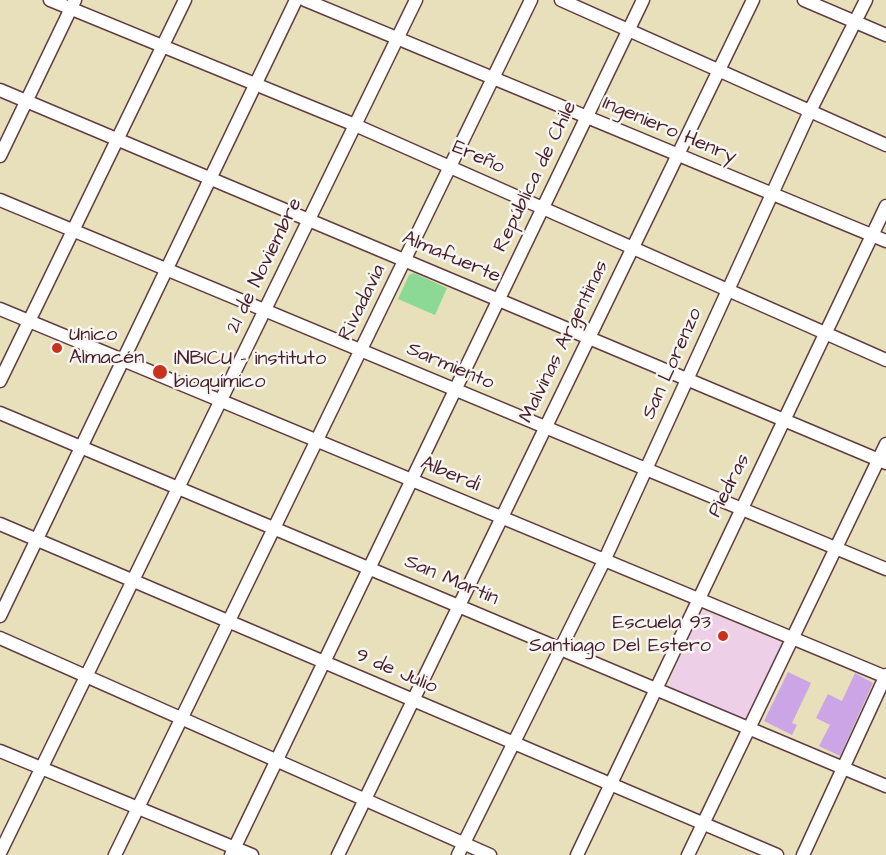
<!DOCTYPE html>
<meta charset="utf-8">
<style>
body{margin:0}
canvas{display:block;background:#e7e0bb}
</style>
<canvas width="886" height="855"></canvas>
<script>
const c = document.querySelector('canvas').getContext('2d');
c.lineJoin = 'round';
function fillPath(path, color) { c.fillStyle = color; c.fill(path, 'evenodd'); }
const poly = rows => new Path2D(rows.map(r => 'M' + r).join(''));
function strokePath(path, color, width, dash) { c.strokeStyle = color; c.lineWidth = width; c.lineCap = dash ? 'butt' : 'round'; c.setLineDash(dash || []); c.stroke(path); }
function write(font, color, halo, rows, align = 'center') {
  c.font = font + ' "Architects Daughter",sans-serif'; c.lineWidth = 5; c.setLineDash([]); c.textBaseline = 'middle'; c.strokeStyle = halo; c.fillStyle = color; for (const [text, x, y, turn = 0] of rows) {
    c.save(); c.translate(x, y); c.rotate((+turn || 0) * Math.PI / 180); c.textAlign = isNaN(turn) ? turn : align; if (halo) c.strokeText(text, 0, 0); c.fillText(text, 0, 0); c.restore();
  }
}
const built = poly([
 [700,612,708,612,782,642,782,648,749,718,744,720,670,688,669,682]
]);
const green = poly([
 [414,273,447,288,435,315,398,299,409,275]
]);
const building = poly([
 [788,672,811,683,792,723,797,725,792,735,764,721],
 [855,673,873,683,840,756,819,746,830,725,816,718,828,694,842,701]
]);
const minor = poly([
 [50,0,355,125,886,360],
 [305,0,886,241],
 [561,0,886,145],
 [804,0,886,35],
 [0,90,886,463],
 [0,156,75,0],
 [0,200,886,569],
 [0,309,886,677],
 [0,381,185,0],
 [0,413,886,786],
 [0,524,777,855],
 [0,616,296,0],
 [0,638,490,855],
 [0,751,252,855],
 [0,853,416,0],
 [115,855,531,0],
 [231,855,643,0],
 [338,855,753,0],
 [458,855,604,561,810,111,866,0],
 [577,855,886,206],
 [688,855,886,444],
 [803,855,886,675]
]);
const markers = [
 [57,348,6,"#c8321e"],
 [160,372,8,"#c8321e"],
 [723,636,6,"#c8321e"]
];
const streetNames = [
 ["Ingeniero Henry",669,131,23],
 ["Ereño",478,158,24],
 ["República de Chile",536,177,-64],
 ["Almafuerte",451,258,23],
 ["21 de Noviembre",265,266,-64],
 ["Rivadavia",363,303,-64],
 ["Malvinas Argentinas",565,342,-64],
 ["San Lorenzo",673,364,-66],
 ["Sarmiento",450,367,23],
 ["Alberdi",450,475,23],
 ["Piedras",730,486,-63],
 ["San Martín",451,581,23],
 ["9 de Julio",396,672,23]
];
const poiNames = [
 ["Unico",69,336],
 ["Almacén",69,359],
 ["INBICU - instituto",174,360],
 ["bioquímico",174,383],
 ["Escuela 93",711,624,"right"],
 ["Santiago Del Estero",711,647,"right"]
];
fillPath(built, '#edd0e8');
fillPath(green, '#8cd895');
fillPath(building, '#cba5e5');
strokePath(minor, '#623c41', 15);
strokePath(minor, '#fff', 12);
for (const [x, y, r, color] of markers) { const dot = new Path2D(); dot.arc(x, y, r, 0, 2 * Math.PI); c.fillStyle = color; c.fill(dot); strokePath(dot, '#f6f6f2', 2); }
write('20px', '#4a1f2b', '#f6f6f2', streetNames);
write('20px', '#4a1f2b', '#f6f6f2', poiNames, 'left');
</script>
